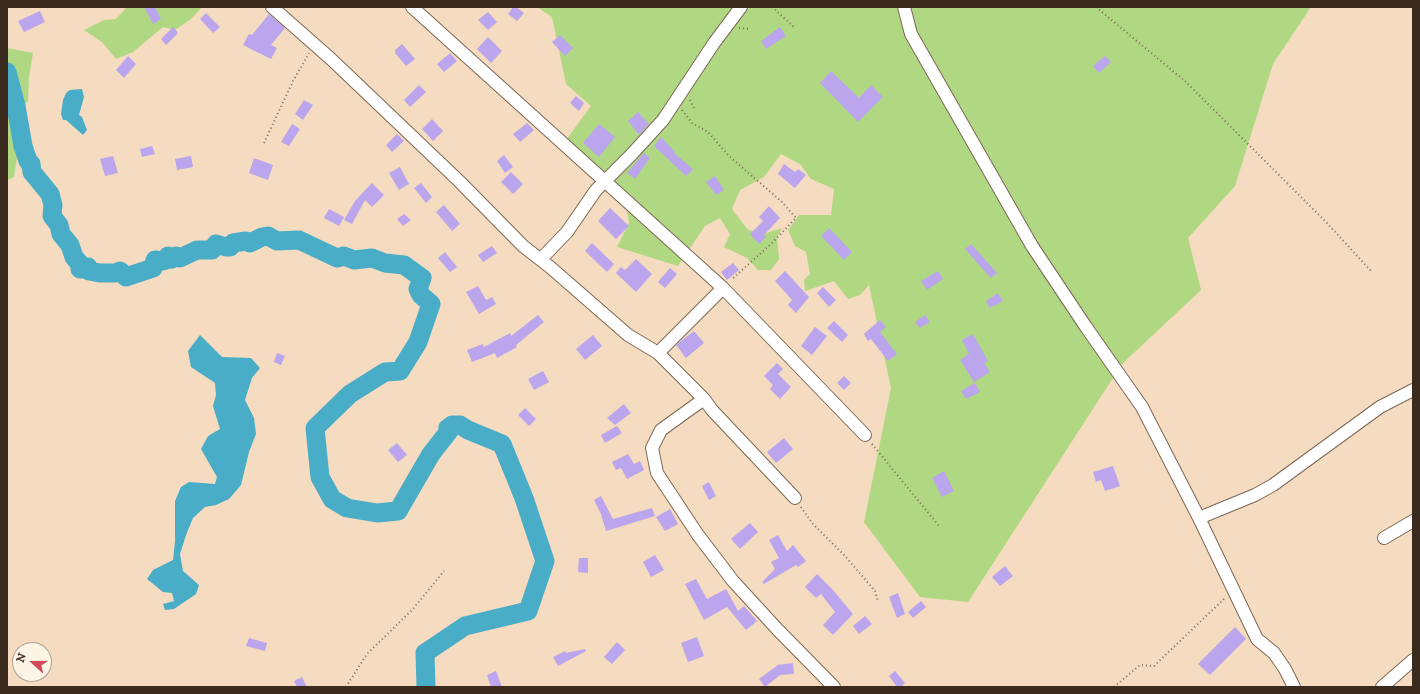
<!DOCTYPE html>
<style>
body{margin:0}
#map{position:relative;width:1420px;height:694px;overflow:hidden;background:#f5dbbf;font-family:"IM FELL DW Pica",serif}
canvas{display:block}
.frame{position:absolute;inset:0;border:8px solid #3b2a1e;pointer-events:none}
.north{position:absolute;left:12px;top:642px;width:40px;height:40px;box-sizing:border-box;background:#fcf5e5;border:1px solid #afa495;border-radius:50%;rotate:291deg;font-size:11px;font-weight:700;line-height:16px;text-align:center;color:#3b2a1e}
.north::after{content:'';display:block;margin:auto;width:14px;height:18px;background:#d1495b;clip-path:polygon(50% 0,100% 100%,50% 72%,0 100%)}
</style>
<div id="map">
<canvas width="1420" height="694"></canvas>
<div class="frame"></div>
<div class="north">N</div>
</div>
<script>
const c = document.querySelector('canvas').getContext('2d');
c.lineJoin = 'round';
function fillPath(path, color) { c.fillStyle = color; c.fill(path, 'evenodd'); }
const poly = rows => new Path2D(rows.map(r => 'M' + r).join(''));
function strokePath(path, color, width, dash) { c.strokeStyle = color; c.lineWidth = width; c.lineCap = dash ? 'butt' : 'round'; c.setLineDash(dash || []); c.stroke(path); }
const green = poly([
 [127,7,202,7,191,19,175,30,163,27,133,52,116,59,102,42,84,30,104,20,116,19],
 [537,7,1311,7,1273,64,1235,186,1188,238,1201,290,1122,364,968,602,920,597,864,522,891,388,869,285,860,295,848,299,834,281,805,291,804,280,810,274,806,252,795,246,788,230,799,215,831,215,834,189,811,179,800,164,781,154,764,177,740,190,732,209,748,230,766,233,782,228,777,237,779,259,771,270,758,270,747,258,724,247,730,234,720,218,705,226,678,266,617,247,629,223,624,194,566,140,591,106,566,84,552,17],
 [7,48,33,53,29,77,28,101,9,120,17,157,14,177,7,180]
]);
const water = poly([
 [82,89,84,97,79,115,82,117,87,130,83,135,66,120,63,120,61,114,63,100,66,93,70,90],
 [200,335,222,357,251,358,260,368,252,378,245,400,254,418,256,434,249,452,241,485,229,499,216,505,205,507,193,518,186,535,180,554,183,571,199,585,196,594,174,609,165,610,163,604,174,601,172,593,163,592,147,579,153,570,173,560,175,541,175,501,181,487,189,482,215,484,217,477,201,449,208,436,220,429,213,406,216,395,215,383,191,367,188,351]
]);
const river = poly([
 [7,72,16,106,23,146,28,161,31,164,32,172,50,194,53,205,52,216,59,225,61,234,70,245,74,257,80,264,80,269,88,267,89,271,100,273,115,273,120,271,126,277,153,268,155,260,162,261,166,260,168,256,172,259,176,256,180,258,197,250,212,250,216,244,226,247,230,247,233,243,246,241,250,243,262,237,268,236,277,241,299,240,337,258,344,256,354,260,372,258,385,263,404,265,422,278,418,289,421,295,431,304,418,342,400,371,385,372,350,394,315,428,320,477,332,499,347,508,377,513,398,511,431,454,449,431,448,428,452,425,460,425,468,430,502,444,524,498,545,561,528,611,465,626,425,653,426,687]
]);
const building = poly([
 [144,7,155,7,161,19,153,24],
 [513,7,516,7,524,13,517,21,508,14],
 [40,11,45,22,24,32,18,21],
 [488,12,497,22,488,30,478,20],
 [206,13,220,27,213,33,200,19],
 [269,14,285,28,271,45,277,48,271,59,243,45,249,34,252,35],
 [173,27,178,33,166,45,161,39],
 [780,27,786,36,766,49,761,41],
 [560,35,573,48,565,56,552,42],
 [488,37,502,51,491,63,477,49],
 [402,44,415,59,406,66,395,53,395,50],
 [450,53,457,61,444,72,437,64],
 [128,56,136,64,124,78,116,70],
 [1105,56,1111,62,1099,73,1093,66],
 [831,71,859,98,871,85,883,97,858,122,820,83],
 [419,85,426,92,410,107,404,100],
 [576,96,584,103,579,111,570,103],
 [304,100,313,105,303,120,295,114],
 [638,112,649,124,639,135,628,121],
 [432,119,443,131,433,141,422,129],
 [527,123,534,130,520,142,513,134],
 [292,124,300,129,289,146,281,142],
 [599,124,615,137,599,157,583,143],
 [397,134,404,141,392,152,386,145],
 [661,137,675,152,674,153,693,169,686,176,654,146],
 [152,146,155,154,142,157,140,149],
 [644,153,650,158,635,179,627,173],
 [504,155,513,167,505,173,497,161],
 [113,156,118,173,105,176,100,159],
 [191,156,193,167,177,170,175,159],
 [254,158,273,165,268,180,249,173],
 [784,164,795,172,798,169,806,175,795,188,778,174],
 [400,167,409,184,399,190,389,173],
 [511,172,523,184,513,194,501,182],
 [715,176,724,190,716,195,706,182],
 [372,183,384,195,372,207,365,200,352,224,344,220,355,201],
 [421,183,432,197,426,203,414,188],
 [444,205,460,224,452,231,436,212],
 [769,206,780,218,764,235,766,237,759,244,750,234,763,221,759,217],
 [610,208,629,226,616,239,598,221],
 [329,209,344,217,339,226,324,218],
 [404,214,411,220,403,226,397,219],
 [829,228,852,252,844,260,821,236],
 [592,243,614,264,607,272,585,251],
 [971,244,997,273,991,278,965,249],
 [492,246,497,253,483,262,478,255],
 [445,252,457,267,450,272,438,258],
 [636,259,652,274,636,292,616,273,621,267,625,270],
 [733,263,739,270,727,280,721,272],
 [670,268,677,274,665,288,658,282],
 [785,271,809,297,796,313,788,305,792,300,775,281],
 [938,271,943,279,927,290,921,281],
 [478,286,486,300,492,297,496,304,479,314,466,292],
 [823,287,836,300,829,307,817,293],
 [998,293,1003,301,990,308,986,301],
 [538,315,544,322,516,345,517,347,497,358,495,353,472,362,467,350,483,344,484,347,510,333,511,336],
 [925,315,930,322,920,328,915,322],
 [880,320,886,327,880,332,897,354,888,361,871,339,868,341,864,334],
 [834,321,848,335,842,342,827,328],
 [815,327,827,336,812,355,801,346],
 [694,331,704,343,686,358,676,345],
 [973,334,988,361,984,363,990,372,974,382,960,360,969,354,962,340],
 [593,335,602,346,585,360,576,349],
 [277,353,285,356,281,365,274,362],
 [777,363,783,369,778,374,791,387,780,399,770,389,773,385,764,376],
 [543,371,549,382,534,390,528,379],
 [844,376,851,383,844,390,837,383],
 [975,383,980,392,966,399,961,391],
 [624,404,631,413,615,425,607,418],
 [525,408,536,419,529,426,518,415],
 [617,426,622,433,605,443,601,435],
 [784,438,793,449,776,463,767,452],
 [397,443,407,455,398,462,388,450],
 [628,454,634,464,640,461,644,470,627,479,621,468,616,470,612,462],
 [1113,466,1120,486,1105,491,1101,480,1096,482,1093,472],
 [944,471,954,491,942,497,932,478],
 [709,482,716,496,709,500,702,486],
 [601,496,613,519,652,508,655,516,606,531,601,514,594,500],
 [670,509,678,524,665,531,656,517],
 [750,523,758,532,740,549,731,539],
 [778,535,787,551,793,545,806,561,798,567,796,565,764,584,762,582,775,569,771,562,779,558,769,540],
 [655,555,664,570,651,577,643,562],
 [579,558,588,558,588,573,578,572],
 [1005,566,1013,576,1000,586,992,577],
 [817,574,832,589,853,614,833,635,823,625,835,612,821,594,816,598,805,587],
 [696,579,707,599,726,589,738,611,744,606,757,621,746,630,727,607,704,620,685,584],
 [898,593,905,614,897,618,889,597],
 [921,601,926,607,913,618,908,612],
 [865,616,872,624,859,634,853,626],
 [1235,627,1246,639,1210,675,1198,664],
 [697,637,704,656,688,662,681,643],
 [249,638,267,643,265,651,246,646],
 [617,642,625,650,612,664,604,657],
 [585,649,586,651,558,666,553,657,565,651,566,653],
 [793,663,794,674,780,675,765,687,759,679,778,665],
 [496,671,502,687,491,687,487,675],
 [895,671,905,683,901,687,897,687,889,676],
 [302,677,307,687,297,687,294,681]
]);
const path = poly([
 [772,7,794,27],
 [1096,7,1186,82,1326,222,1372,272],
 [739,28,750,29],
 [690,100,694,108],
 [682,110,692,123,708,132,729,156,782,202,796,218,771,244,731,280],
 [264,143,293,81,309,53],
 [872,444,939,526],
 [801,507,812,523,845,556,875,591,878,601],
 [346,687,367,654,413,609,444,571],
 [1114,687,1140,665,1154,666,1225,598]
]);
const minor = poly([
 [272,7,331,59,459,181,523,246,550,267,628,335,658,353,704,399,712,410,795,498],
 [412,7,723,288,865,435],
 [904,7,911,34,1032,246,1086,327,1142,407,1199,518,1257,639,1274,653,1285,669,1294,687],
 [541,259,567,232,596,190,632,154,663,120,714,43,741,7],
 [658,353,723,288],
 [704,399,661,430,652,448,657,473,698,535,733,581,778,630,834,687],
 [1199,518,1255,495,1273,485,1380,407,1413,390],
 [1384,538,1413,521],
 [1382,687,1413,660]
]);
fillPath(green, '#b0d882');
fillPath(water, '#49adc8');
strokePath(river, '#49adc8', 19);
fillPath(building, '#bba5ed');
strokePath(minor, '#7c6856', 14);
strokePath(path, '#7c6856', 2, [1, 3]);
strokePath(minor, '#fff', 12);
</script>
